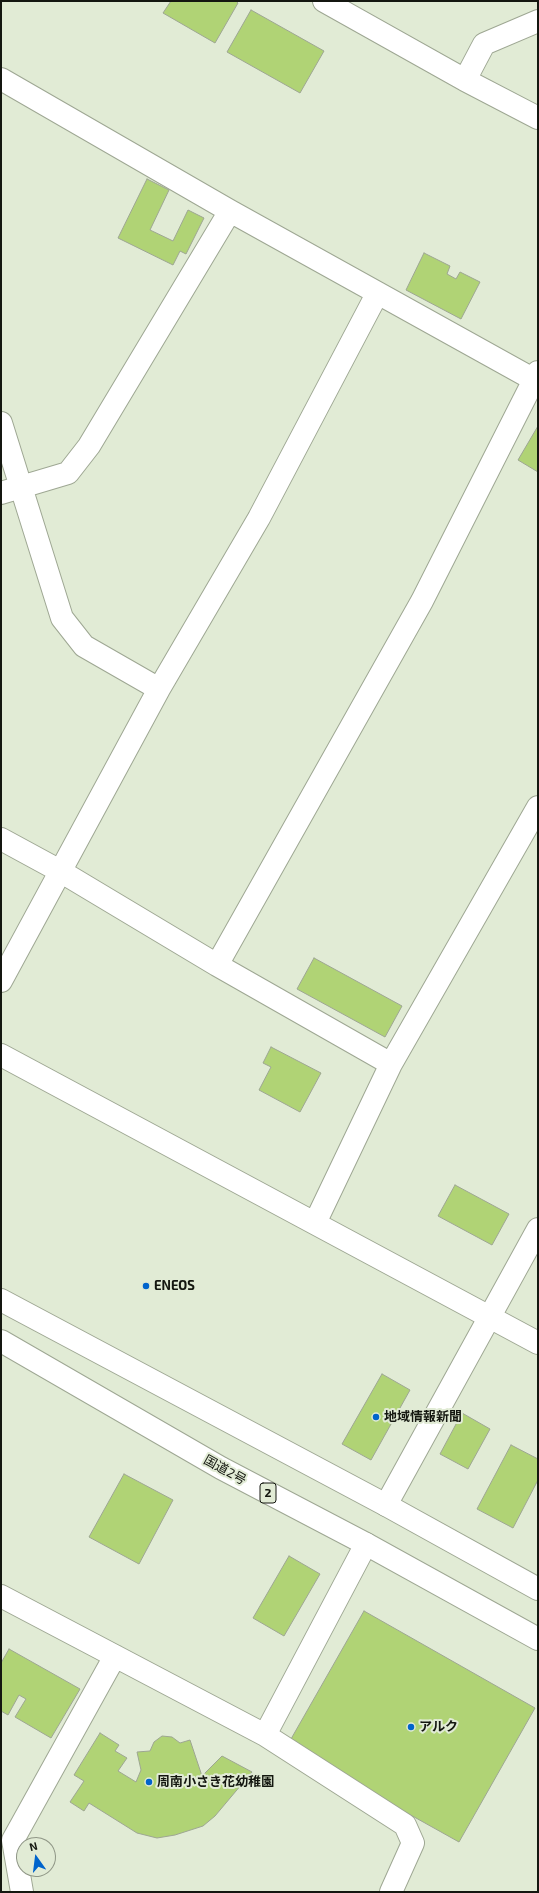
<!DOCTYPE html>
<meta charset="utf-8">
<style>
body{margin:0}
#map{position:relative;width:539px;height:1893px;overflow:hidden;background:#e1ebd5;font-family:"Exo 2",sans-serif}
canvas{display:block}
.frame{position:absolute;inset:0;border:2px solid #141710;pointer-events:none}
.north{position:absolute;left:16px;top:1837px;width:40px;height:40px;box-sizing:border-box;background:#e1ebd5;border:1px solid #8f9686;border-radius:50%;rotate:346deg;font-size:11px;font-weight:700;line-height:16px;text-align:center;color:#141710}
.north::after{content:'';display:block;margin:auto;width:14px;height:18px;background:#0064cc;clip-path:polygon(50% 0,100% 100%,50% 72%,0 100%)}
</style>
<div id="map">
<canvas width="539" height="1893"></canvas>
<div class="frame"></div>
<div class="north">N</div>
</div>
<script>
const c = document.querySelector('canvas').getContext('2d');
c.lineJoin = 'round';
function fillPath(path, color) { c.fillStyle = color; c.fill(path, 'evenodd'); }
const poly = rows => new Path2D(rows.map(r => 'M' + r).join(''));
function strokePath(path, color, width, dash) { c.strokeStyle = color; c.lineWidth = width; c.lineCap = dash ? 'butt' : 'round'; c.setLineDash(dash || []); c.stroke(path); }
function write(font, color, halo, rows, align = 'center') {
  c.font = font + ' "Exo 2","Noto Sans JP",sans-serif'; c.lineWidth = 4; c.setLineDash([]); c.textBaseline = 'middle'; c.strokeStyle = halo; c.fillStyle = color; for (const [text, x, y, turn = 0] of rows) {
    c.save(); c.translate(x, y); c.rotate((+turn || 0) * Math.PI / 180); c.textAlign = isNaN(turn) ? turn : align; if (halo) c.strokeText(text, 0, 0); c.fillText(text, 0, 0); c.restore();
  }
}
const building = poly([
 [171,1,236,1,238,3,215,43,163,13,171,1],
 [251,10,324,51,300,93,227,52,251,10],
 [147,179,169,190,150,230,173,241,188,210,204,218,186,254,180,251,173,265,118,238,147,179],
 [424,253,450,266,447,274,456,279,460,272,480,282,461,319,406,290,424,253],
 [538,426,538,472,518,460,538,426],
 [314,958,402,1006,385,1037,297,989,314,958],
 [271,1047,321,1073,300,1112,259,1090,271,1067,263,1063,271,1047],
 [455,1185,509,1214,492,1245,438,1216,455,1185],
 [382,1374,410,1390,371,1460,342,1444,382,1374],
 [462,1413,490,1429,468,1469,440,1454,462,1413],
 [511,1445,538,1459,538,1480,513,1528,477,1509,511,1445],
 [124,1474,173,1500,139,1564,89,1537,124,1474],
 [289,1556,320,1574,284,1636,253,1618,289,1556],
 [364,1611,535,1708,459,1842,287,1746,364,1611],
 [9,1649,80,1689,51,1738,15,1717,26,1699,19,1695,8,1715,1,1711,1,1663,9,1649],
 [100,1733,119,1745,115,1751,127,1758,118,1771,136,1782,141,1770,137,1752,150,1751,154,1742,162,1736,172,1737,180,1743,190,1740,202,1776,222,1756,252,1772,215,1816,203,1826,175,1835,157,1838,137,1833,89,1803,84,1811,70,1802,84,1781,74,1775,100,1733]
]);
const minor = poly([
 [324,1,465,80,538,118],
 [1,79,230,211,538,382],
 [465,80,484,44,538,21],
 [1,423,62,618,84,646,159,689],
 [1,493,68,473,89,446,230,211],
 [1,839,60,871,217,965,391,1064],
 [217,965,422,601,538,372],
 [1,981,159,689,259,518,377,294],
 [1,1055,538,1343],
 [315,1223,391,1064,538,807],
 [1,1596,265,1735,405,1825,413,1843,391,1892],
 [265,1735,366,1544],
 [22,1892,13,1840,115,1656]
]);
const tertiary = poly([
 [386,1505,538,1229]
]);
const trunk = poly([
 [1,1300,386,1505,538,1589],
 [1,1341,221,1468,366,1544,538,1639]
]);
const markers = [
 [146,1286,4,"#0064cc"],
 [376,1417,4,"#0064cc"],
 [411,1727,4,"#0064cc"],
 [149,1782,4,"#0064cc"]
];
const shields = [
 [268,1493,16]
];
const shieldNames = [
 ["2",268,1493]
];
const poiNames = [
 ["ENEOS",154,1286],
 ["地域情報新聞",384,1417],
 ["アルク",419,1727],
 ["周南小さき花幼稚園",157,1782]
];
const streetNames = [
 ["国道2号",225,1470,29]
];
fillPath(building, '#b0d375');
strokePath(building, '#9da692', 1);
strokePath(minor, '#9ea793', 24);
strokePath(tertiary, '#9ea793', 24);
strokePath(trunk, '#9ea793', 24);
strokePath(minor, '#fff', 22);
strokePath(tertiary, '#fff', 22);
strokePath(trunk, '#fff', 22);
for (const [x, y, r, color] of markers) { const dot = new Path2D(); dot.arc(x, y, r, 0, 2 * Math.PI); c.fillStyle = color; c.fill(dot); strokePath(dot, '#e1ebd5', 1.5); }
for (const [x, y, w] of shields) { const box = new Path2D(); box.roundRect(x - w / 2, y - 10, w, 20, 3); c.fillStyle = '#e1ebd5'; c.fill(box); strokePath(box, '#141710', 1); }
write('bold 12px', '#141710', null, shieldNames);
write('bold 13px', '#141710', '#e1ebd5', poiNames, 'left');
write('13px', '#141710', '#e1ebd5', streetNames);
</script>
